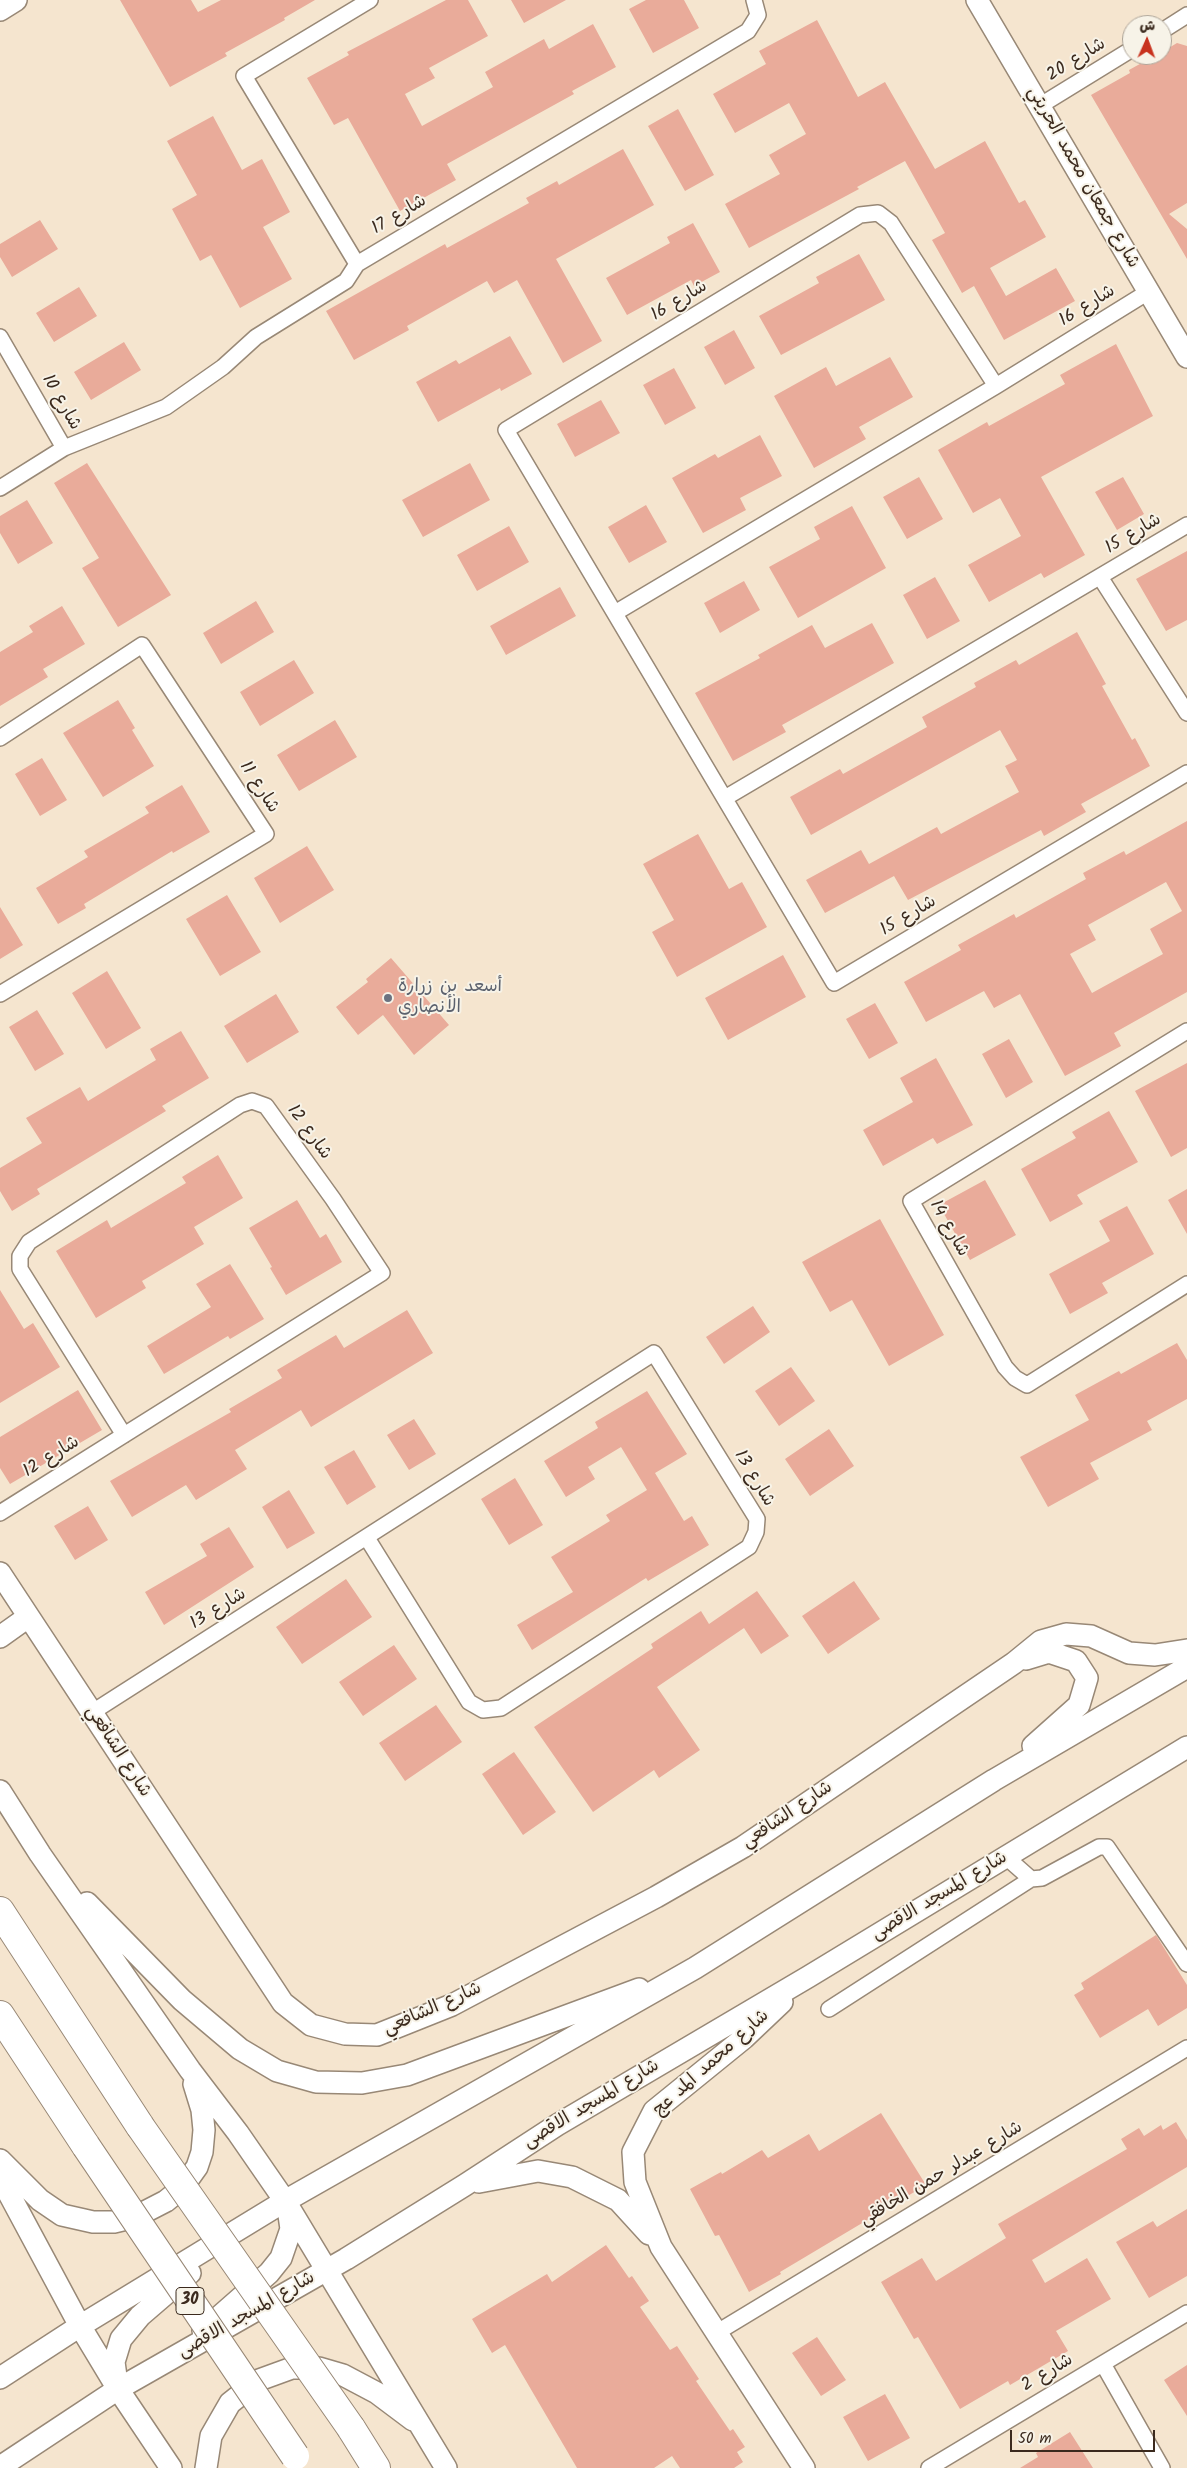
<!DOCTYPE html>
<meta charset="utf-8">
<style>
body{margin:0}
#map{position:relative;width:1187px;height:2468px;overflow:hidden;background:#f5e5cf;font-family:Kalam,"Playpen Sans Arabic",sans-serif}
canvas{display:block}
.north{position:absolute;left:1122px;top:15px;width:50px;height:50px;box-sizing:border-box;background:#f7f3e8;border:1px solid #aca397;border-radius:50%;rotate:2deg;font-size:14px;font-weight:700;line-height:20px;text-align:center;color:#3b2a1e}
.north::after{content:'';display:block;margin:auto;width:18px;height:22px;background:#c8321e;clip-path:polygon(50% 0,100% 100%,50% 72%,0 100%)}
.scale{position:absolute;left:1010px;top:2430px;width:145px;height:22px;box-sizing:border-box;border:2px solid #3b2a1e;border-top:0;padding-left:6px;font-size:15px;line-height:18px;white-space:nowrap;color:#3b2a1e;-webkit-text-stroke:4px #f7f3e8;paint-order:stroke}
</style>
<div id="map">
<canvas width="1187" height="2468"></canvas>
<div class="north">ش</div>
<div class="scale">50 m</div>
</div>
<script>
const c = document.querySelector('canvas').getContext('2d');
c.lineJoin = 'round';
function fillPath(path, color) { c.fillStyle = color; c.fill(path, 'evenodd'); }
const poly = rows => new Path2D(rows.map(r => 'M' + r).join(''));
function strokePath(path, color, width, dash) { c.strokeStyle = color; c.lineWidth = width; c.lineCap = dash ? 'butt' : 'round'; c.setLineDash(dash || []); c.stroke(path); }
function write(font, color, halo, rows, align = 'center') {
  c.font = font + ' Kalam,"Playpen Sans Arabic",sans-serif'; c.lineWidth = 4; c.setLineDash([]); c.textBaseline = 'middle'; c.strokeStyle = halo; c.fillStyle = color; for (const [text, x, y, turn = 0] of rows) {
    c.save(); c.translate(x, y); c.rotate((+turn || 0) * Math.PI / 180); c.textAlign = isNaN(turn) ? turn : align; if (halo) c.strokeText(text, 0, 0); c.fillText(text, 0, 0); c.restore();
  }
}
const building = poly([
 [120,0,191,0,198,12,221,0,315,0,284,18,285,20,225,53,227,56,170,87],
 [446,0,468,0,488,36,429,68,435,78,405,94,422,126,493,87,485,72,544,39,549,49,593,24,616,67,572,91,574,94,447,164,456,180,400,211,348,118,334,125,307,78,349,55,347,52],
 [511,0,566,0,524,23],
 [646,0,684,0,699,28,653,53,629,9],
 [817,20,858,97,885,82,935,169,985,141,1019,203,1025,200,1046,237,990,268,1006,296,1056,268,1075,301,1004,340,974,286,962,293,932,240,945,233,905,161,857,187,859,189,749,248,725,204,780,174,769,155,806,134,789,103,735,133,713,94,766,64,759,51],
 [1177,43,1187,46,1187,203,1169,214,1187,229,1187,259,1091,95,1130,73,1129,70,1156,55,1162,55,1162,52],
 [678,109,714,175,685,191,648,126],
 [213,116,242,170,262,159,290,212,263,227,292,279,240,308,211,255,200,261,172,209,197,195,167,141],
 [623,149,654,205,556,259,602,341,563,363,517,280,494,293,487,281,407,326,409,330,354,360,326,311,445,244,447,248,529,203,526,198,557,181,559,185],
 [40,220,58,249,12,277,0,257,0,244],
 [693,223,720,272,694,286,691,280,627,315,606,278,670,243,667,237],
 [859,254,885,300,781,355,759,316,819,283,816,277],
 [79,287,97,316,54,342,36,313],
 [734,330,755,368,725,385,704,347],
 [510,336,532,374,501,391,500,388,438,422,416,382,456,360,459,364],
 [124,342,141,370,91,400,74,372],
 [1116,344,1153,416,1041,477,1085,555,1044,578,1041,573,989,602,968,565,1021,536,1000,498,973,513,938,450,987,422,989,426,1065,384,1060,375],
 [890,357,913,397,859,427,866,439,814,468,774,396,826,367,836,386],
 [674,368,696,408,665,425,643,385],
 [601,400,620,433,575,457,557,424],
 [760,435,782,476,740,498,746,510,703,533,672,478,715,454,718,458],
 [87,463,171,595,118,627,82,568,99,558,54,483],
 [470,463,490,500,423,537,402,500],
 [919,477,943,519,907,539,883,497],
 [1123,477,1144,514,1117,530,1095,492],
 [27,500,53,543,18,564,0,533,0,516],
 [646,505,667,542,629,563,608,527],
 [852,506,886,568,798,618,769,567,820,539,814,527],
 [509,526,529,562,477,591,457,555],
 [1187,551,1187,620,1166,631,1136,579],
 [935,577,960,621,927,639,903,595],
 [744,581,760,610,720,633,704,603],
 [560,587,576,616,506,655,490,626],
 [256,601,274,632,221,664,203,633],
 [62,606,85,644,43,669,48,677,0,706,0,652,33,632,29,626],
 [872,623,894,663,782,725,786,732,733,761,695,693,760,658,758,655,812,625,825,648],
 [1077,632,1106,684,1102,686,1132,740,1135,738,1150,766,1081,804,1086,812,1044,836,1041,830,908,900,894,876,825,913,806,880,861,850,869,864,937,827,941,834,1019,792,1005,766,1017,760,1000,730,811,835,790,797,840,769,843,774,927,727,922,717,976,687,974,683,1016,660,1019,665],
 [294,660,314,693,260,726,240,692],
 [118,700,135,728,132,730,154,766,103,797,63,733],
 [335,720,357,757,299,791,277,755],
 [42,758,67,800,40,816,15,774],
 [182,785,210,832,173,853,172,851,84,904,86,908,58,924,36,888,88,857,84,851,149,813,145,807],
 [1187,821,1187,992,1114,1033,1121,1046,1065,1076,1020,994,994,1008,984,991,926,1022,904,982,961,950,958,945,1014,914,1016,918,1086,879,1083,873,1124,851,1126,855],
 [1166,882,1182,911,1150,929,1163,954,1092,993,1070,954,1096,940,1088,925],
 [698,834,729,889,742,882,767,927,677,977,652,932,674,920,643,864],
 [307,846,334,890,280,923,254,878],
 [227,895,261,952,220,976,186,919],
 [0,907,23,945,0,959],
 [783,955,806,997,728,1040,705,998],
 [391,958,449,1025,414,1055,383,1015,358,1035,336,1007,368,982,366,979],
 [107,971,141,1028,106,1049,72,993],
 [276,994,299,1032,247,1063,224,1026],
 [875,1003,898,1043,869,1059,846,1019],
 [37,1010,64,1054,35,1071,9,1027],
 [181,1031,209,1078,162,1106,166,1111,37,1189,40,1194,12,1211,0,1191,0,1168,42,1143,26,1118,80,1087,88,1101,156,1060,150,1049],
 [1009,1039,1033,1082,1006,1098,982,1054],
 [936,1058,973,1125,937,1144,933,1138,883,1166,863,1130,913,1102,900,1078],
 [1187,1063,1187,1148,1171,1157,1135,1091],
 [1109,1111,1138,1162,1077,1195,1083,1204,1050,1222,1021,1169,1076,1138,1072,1132],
 [218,1155,243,1198,194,1227,204,1244,142,1281,146,1288,96,1318,56,1251,107,1220,111,1228,186,1183,182,1177],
 [985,1180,1016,1235,970,1260,939,1205],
 [1187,1189,1187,1234,1168,1200],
 [297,1200,320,1238,326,1234,342,1262,286,1295,270,1268,272,1267,249,1228],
 [1127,1206,1154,1254,1102,1283,1108,1293,1070,1314,1049,1274,1110,1241,1099,1221],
 [880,1219,944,1335,889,1366,852,1300,830,1312,802,1262],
 [230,1264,264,1319,230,1339,228,1336,164,1374,147,1346,211,1307,196,1284],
 [0,1290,24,1329,33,1323,60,1367,0,1403],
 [753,1306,770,1332,724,1364,706,1337],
 [407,1310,433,1353,311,1427,301,1410,235,1450,247,1469,196,1500,186,1485,132,1517,110,1481,231,1412,229,1409,282,1378,277,1370,336,1335,344,1348],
 [1177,1343,1187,1360,1187,1399,1147,1421,1152,1430,1090,1463,1099,1479,1048,1507,1020,1457,1089,1420,1075,1395,1119,1371,1121,1374],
 [791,1367,815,1401,779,1426,755,1391],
 [78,1390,102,1430,10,1484,0,1468,0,1437],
 [647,1391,687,1454,655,1473,684,1521,692,1516,709,1545,648,1581,646,1578,532,1650,517,1625,573,1592,551,1557,610,1521,606,1515,647,1490,621,1447,588,1467,595,1479,566,1497,544,1461,598,1428,595,1422],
 [414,1419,436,1454,409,1470,387,1435],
 [829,1429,854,1466,810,1496,785,1459],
 [354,1450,376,1487,347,1505,324,1467],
 [515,1478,543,1525,509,1545,481,1499],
 [289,1490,315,1533,287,1549,262,1507],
 [88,1506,108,1540,75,1560,54,1526],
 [229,1527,254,1567,164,1625,145,1592,207,1556,200,1544],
 [346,1579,372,1617,302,1664,276,1627],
 [854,1581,880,1619,828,1654,802,1616],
 [757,1591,789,1636,761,1654,744,1628,657,1687,700,1750,659,1778,654,1770,593,1812,534,1727,653,1648,651,1644,701,1611,709,1624],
 [394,1645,417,1679,363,1716,339,1682],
 [436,1705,462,1742,405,1781,379,1743],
 [514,1752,556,1812,523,1835,482,1774],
 [1156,1935,1187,1985,1187,2008,1158,2026,1148,2009,1100,2038,1074,1995,1084,1989,1081,1983],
 [881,2113,926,2185,780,2272,781,2274,749,2292,719,2235,715,2236,690,2189,721,2172,722,2174,762,2150,768,2158,809,2134,819,2151],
 [1176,2122,1187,2140,1187,2167,1032,2260,1045,2283,1087,2258,1111,2299,1056,2331,1068,2351,1010,2385,1008,2381,960,2409,918,2337,914,2339,881,2282,922,2258,936,2281,1006,2238,998,2224,1127,2149,1121,2139,1139,2128,1144,2136,1161,2125,1163,2130],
 [1187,2209,1187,2276,1149,2298,1116,2242,1153,2221,1157,2227],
 [606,2245,629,2278,632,2276,649,2301,640,2307,670,2350,677,2346,699,2379,696,2381,730,2431,733,2429,745,2447,737,2452,743,2462,734,2468,680,2468,672,2456,654,2468,577,2468,505,2345,492,2353,472,2319,547,2274,552,2282],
 [817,2337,846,2380,821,2396,792,2353],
 [1187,2365,1187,2416,1164,2380],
 [885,2394,910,2438,868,2461,843,2417],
 [1070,2432,1093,2468,1020,2468,1038,2457,1036,2453]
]);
const street = poly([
 [1162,31,1187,15],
 [1041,105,1132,49],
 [357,264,748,31,758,15,754,0],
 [357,264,244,76,370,0],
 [0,337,64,448],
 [996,386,891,223,878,213,860,215,506,430,834,983,1187,773],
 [0,488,64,448,166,407,223,367,256,337,346,281,357,264],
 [1100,577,1187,713],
 [615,613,996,386,1148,292],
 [0,738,142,645,266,834,0,994],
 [725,798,1187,525],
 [1187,1031,911,1201,1005,1367,1015,1378,1027,1385,1187,1284],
 [0,1513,124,1435,382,1273,333,1199,266,1106,252,1101,240,1105,29,1242,20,1256,20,1269,124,1435],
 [91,1713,654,1353,757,1519,756,1532,749,1547,501,1708,483,1710,469,1702,367,1538],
 [1006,1857,1031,1879],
 [829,2009,1031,1879,1042,1878,1099,1847,1107,1847,1187,1964],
 [716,2333,1187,2048],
 [1103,2364,1162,2468],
 [929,2468,1187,2313]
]);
const secondary = poly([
 [977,0,1187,357],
 [0,10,16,0],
 [0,1573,283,2003,311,2025,345,2034,377,2035,452,2005,656,1897,743,1847,1014,1663,1041,1641,1066,1634,1091,1636,1129,1653,1155,1655,1187,1650],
 [0,1637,28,1617],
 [1026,1659,1049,1652,1076,1661,1087,1678,1079,1705,1033,1746],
 [0,1791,40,1854,190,2070,238,2133,285,2201,446,2468],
 [87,1903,182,2000,240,2049,277,2071,316,2082,362,2083,407,2075,639,1989],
 [782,2002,744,2038,654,2111,633,2152,635,2182,661,2247,804,2468],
 [0,2160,40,2200,62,2215,93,2222,114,2222,135,2217,166,2201,182,2188,197,2167,202,2152,204,2130,202,2110,194,2084],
 [0,2177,80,2326,118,2389,171,2468],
 [479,2182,538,2171,572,2177,618,2200,649,2234],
 [203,2331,269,2273,281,2258,291,2229,288,2208],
 [0,2378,80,2326,285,2201,695,1968,994,1780,1187,1667],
 [117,2384,114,2362,121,2339,140,2316,190,2273],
 [0,2467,118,2389,346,2259,465,2185,557,2125,808,1977,1187,1747],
 [206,2468,211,2436,230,2403,259,2380,292,2368,319,2368,343,2375,377,2393,413,2420]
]);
const highway = poly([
 [0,1911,140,2126],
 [0,2015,86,2146],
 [351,2428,376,2468]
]);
const highwayBridge = poly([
 [140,2126,351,2428],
 [86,2146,295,2456]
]);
const markers = [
 [388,998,5,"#6b7280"]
];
const shields = [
 [190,2301,28]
];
const shieldNames = [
 ["30",190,2301]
];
const streetNames = [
 ["شارع 20",1077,61,-32],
 ["شارع جمعان محمد الحريتي",1082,178,60],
 ["شارع 17",400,216,-31],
 ["شارع 16",680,302,-31],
 ["شارع 16",1088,307,-32],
 ["شارع 10",60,403,60],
 ["شارع 15",1134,535,-31],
 ["شارع 11",258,788,57],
 ["شارع 15",909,917,-31],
 ["شارع 12",308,1133,54],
 ["شارع 14",948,1229,60],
 ["شارع 12",52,1458,-32],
 ["شارع 13",753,1479,59],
 ["شارع 13",219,1610,-32],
 ["شارع الشافعي",117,1752,57],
 ["شارع الشافعي",788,1816,-34],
 ["شارع المسجد الاقصى",940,1897,-31],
 ["شارع الشافعي",433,2010,-24],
 ["شارع محمد المد عج",712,2064,-42],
 ["شارع المسجد الاقصى",592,2105,-31],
 ["شارع عبدلر حمن الخافقي",942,2175,-31],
 ["شارع المسجد الاقصى",247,2316,-30],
 ["شارع 2",1048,2374,-31]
];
const worshipNames = [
 ["أسعد بن زرارة",398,988],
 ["الأنصاري",398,1009]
];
fillPath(building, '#e9ab9a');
strokePath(street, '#988876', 18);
strokePath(secondary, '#988876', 24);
strokePath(highway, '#988876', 30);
strokePath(street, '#fff', 15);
strokePath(secondary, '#fff', 21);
strokePath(highway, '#fff', 28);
strokePath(highwayBridge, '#988876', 30, []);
strokePath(highwayBridge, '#fff', 28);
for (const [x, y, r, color] of markers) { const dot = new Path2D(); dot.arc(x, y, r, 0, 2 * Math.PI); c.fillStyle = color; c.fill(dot); strokePath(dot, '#f7f3e8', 2); }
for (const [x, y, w] of shields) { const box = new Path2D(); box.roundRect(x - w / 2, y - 13.5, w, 27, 4); c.fillStyle = '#f7f3e8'; c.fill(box); strokePath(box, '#3b2a1e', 1); }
write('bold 16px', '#3b2a1e', null, shieldNames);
write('18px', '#3b2a1e', '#f7f3e8', streetNames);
write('18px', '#5b616d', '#f7f3e8', worshipNames, 'left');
</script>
